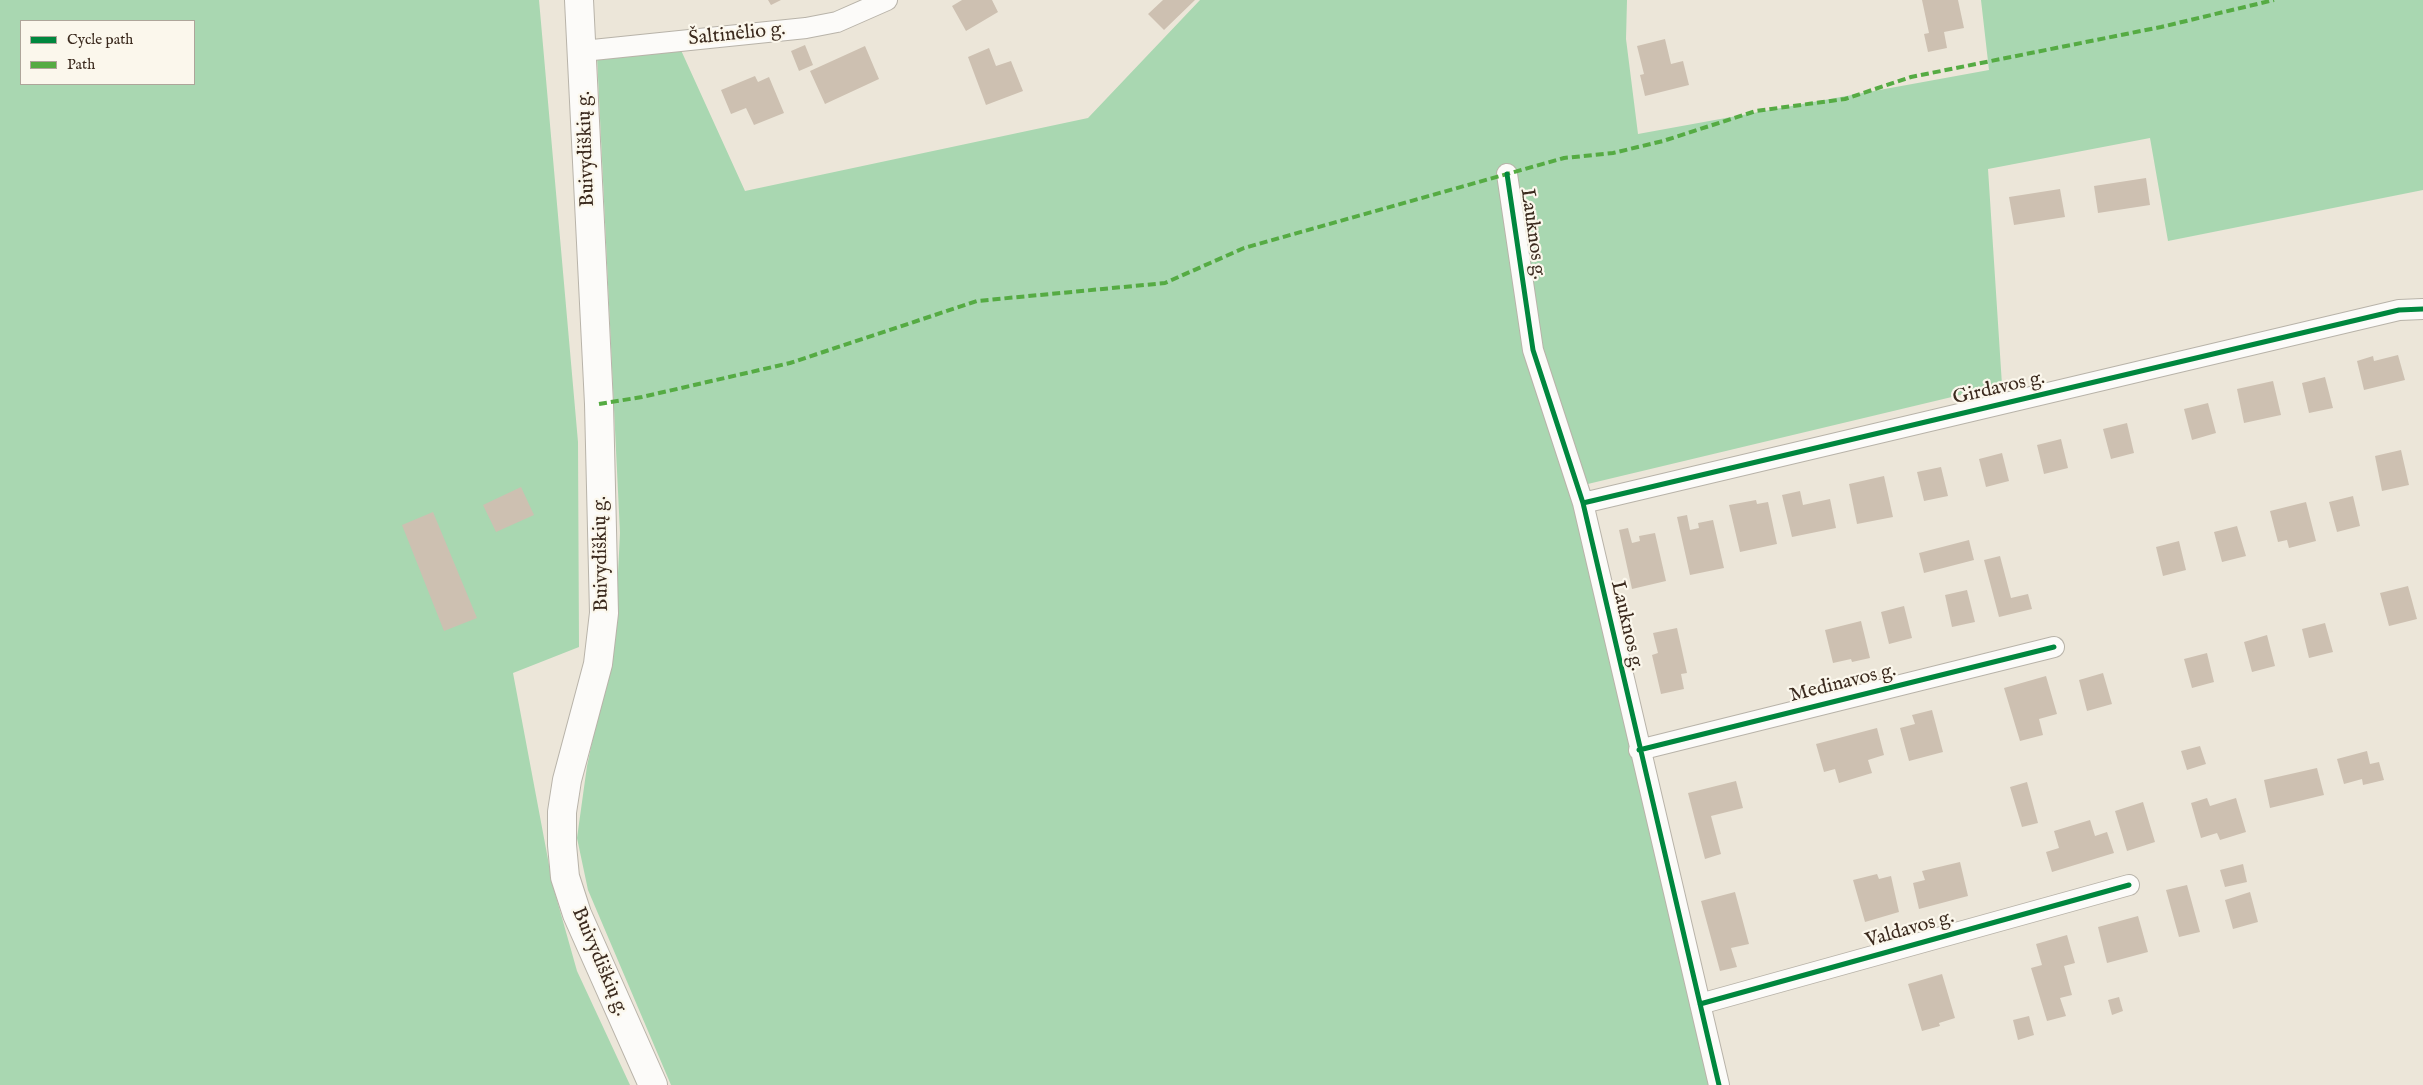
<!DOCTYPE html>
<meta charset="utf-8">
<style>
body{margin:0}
#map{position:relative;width:2423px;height:1085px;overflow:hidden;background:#ece6d9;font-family:"IM FELL English",serif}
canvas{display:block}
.legend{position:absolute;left:20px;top:20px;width:175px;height:65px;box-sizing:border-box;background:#fbf7ec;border:1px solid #aea59a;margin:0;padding:6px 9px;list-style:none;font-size:15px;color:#3b2a1e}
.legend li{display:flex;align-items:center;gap:10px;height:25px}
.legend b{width:25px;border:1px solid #aea59a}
</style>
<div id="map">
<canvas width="2423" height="1085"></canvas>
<ul class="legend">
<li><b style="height:6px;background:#00873e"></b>Cycle path</li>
<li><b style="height:6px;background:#55ab43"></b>Path</li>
</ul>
</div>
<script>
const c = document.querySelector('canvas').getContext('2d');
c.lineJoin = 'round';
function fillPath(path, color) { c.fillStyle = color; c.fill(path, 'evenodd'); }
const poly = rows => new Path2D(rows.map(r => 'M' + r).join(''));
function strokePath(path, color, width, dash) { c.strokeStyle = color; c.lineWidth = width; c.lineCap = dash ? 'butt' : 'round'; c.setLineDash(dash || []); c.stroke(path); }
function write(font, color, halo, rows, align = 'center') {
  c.font = font + ' "IM FELL English",serif'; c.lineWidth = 4.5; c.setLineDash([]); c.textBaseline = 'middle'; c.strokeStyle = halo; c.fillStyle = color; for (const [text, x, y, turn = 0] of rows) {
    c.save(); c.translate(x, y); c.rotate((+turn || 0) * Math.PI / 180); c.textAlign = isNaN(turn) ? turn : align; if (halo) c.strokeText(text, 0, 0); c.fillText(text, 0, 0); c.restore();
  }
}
const green = poly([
 [0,0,539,0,578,442,579,647,513,673,553,886,577,971,630,1085,0,1085],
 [21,21,194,21,194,84,21,84],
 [1200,0,1627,0,1626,39,1638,134,1989,70,1981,0,2423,0,2423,190,2168,241,2150,138,1988,169,2002,385,1571,488,1709,1085,671,1085,588,890,577,838,587,766,615,634,620,533,597,56,680,48,745,191,1088,118]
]);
const building = poly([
 [768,0,781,0,771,5],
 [962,0,992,0,998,12,966,31,952,6],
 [1163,0,1195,0,1164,30,1148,14],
 [1922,0,1958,0,1964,28,1944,32,1947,48,1928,52,1924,34,1929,33],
 [1665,39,1671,64,1683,61,1689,85,1645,96,1640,75,1644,74,1637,46],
 [805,45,813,65,799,71,791,51],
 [865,46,879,79,825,104,810,71],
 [989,48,996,66,1011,61,1023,91,986,105,968,57],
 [755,76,758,82,769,77,784,113,754,125,746,108,731,114,721,90],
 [2146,178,2150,205,2098,213,2094,186],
 [2060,189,2065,217,2014,225,2009,197],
 [2398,355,2405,380,2364,390,2357,361,2373,356,2374,361],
 [2325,377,2333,408,2309,413,2302,383],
 [2273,381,2281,415,2244,423,2237,389],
 [2208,403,2216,433,2192,440,2184,409],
 [2127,423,2134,453,2111,459,2103,429],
 [2061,439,2068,468,2044,474,2037,445],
 [2401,450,2409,485,2382,491,2375,456],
 [2002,453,2009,481,1986,487,1979,459],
 [1941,467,1948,496,1924,501,1917,472],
 [1884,476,1893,517,1857,524,1849,484],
 [521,487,534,515,496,532,483,505],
 [1800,491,1803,505,1830,499,1836,528,1792,537,1782,495],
 [2353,496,2360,526,2337,532,2329,502],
 [1756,500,1757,504,1768,502,1777,544,1740,552,1729,505],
 [2306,502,2316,541,2289,548,2287,540,2278,542,2270,511],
 [433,512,477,618,444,631,402,525],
 [1687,515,1690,530,1699,528,1698,523,1713,520,1724,568,1690,575,1677,517],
 [2237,526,2246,556,2222,562,2214,532],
 [1628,528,1632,543,1640,541,1639,536,1655,533,1666,581,1632,589,1619,530],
 [1969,540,1974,560,1924,573,1919,553],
 [2179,541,2186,570,2163,576,2156,547],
 [2000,556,2011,598,2028,594,2032,609,1999,617,1984,560],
 [2408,586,2417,619,2389,626,2380,593],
 [1967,590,1975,622,1952,627,1945,595],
 [1904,606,1912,638,1889,644,1881,612],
 [1861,621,1870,658,1852,662,1851,659,1833,663,1825,630],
 [2325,623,2333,652,2309,658,2302,629],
 [1677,628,1687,673,1681,674,1684,689,1661,694,1652,655,1658,653,1653,633],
 [2267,635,2275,666,2252,672,2244,642],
 [2207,653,2214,682,2192,688,2184,659],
 [2103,673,2112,704,2087,711,2079,680],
 [2046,676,2057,714,2039,719,2043,735,2020,741,2004,688],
 [1932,710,1943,752,1909,761,1900,728,1915,724,1912,715],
 [1877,728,1884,755,1868,760,1872,773,1839,783,1835,769,1824,772,1816,744],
 [2200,746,2206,764,2187,770,2181,751],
 [2367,751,2370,764,2379,762,2384,780,2363,785,2362,779,2344,784,2337,759],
 [2317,768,2324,795,2270,808,2264,780],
 [1736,781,1743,808,1711,816,1721,854,1705,859,1688,793],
 [2027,782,2038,823,2022,827,2010,787],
 [2207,798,2210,806,2236,798,2246,832,2220,840,2217,833,2201,838,2191,803],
 [2143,802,2155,842,2127,851,2115,811],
 [2090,820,2095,836,2107,832,2114,853,2052,872,2046,852,2059,848,2054,831],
 [1960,862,1968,896,1919,909,1913,883,1925,880,1922,871],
 [2243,864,2247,882,2225,887,2220,870],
 [1877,874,1879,879,1891,876,1899,912,1865,922,1853,880],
 [2187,885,2200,932,2179,937,2166,890],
 [1735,892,1749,944,1731,948,1737,967,1720,971,1701,901],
 [2250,892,2258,922,2233,929,2225,900],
 [2138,916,2148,952,2107,963,2098,927],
 [2067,935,2075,963,2064,966,2072,995,2060,998,2066,1016,2047,1021,2031,968,2042,965,2036,944],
 [1942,974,1955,1018,1939,1023,1940,1026,1922,1031,1908,984],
 [2119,997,2123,1011,2112,1015,2108,1000],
 [2029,1016,2034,1035,2018,1040,2013,1020]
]);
const street = poly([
 [583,51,806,28,837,22,887,0],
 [1507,174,1533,350,1583,503,1719,1085],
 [1583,503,2399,310,2423,309],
 [1639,750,2054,647],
 [1700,1004,2129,885]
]);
const secondary = poly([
 [579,0,599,404,604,613,598,664,567,780,562,812,562,845,565,877,577,914,653,1085]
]);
const quiet = poly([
 [599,404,642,397,790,363,977,301,1165,283,1244,248,1564,158,1613,153,1663,141,1756,111,1845,99,1911,77,2161,27,2274,0]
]);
const cycleway = poly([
 [1507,174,1533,350,1583,503,1719,1085],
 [1583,503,2399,310,2423,309],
 [1639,750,2054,647],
 [1700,1004,2129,885]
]);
const streetNames = [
 ["Šaltinėlio g.",737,35,-6],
 ["Buivydiškių g.",587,149,-92],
 ["Lauknos g.",1532,234,82],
 ["Girdavos g.",1999,389,-13],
 ["Buivydiškių g.",602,554,-91],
 ["Lauknos g.",1626,626,77],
 ["Medinavos g.",1843,684,-14],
 ["Valdavos g.",1910,930,-16],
 ["Buivydiškių g.",599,962,67]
];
fillPath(green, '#a9d7b1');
fillPath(building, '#cdc0b1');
strokePath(street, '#b8b3a9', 22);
strokePath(secondary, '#b8b3a9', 30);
strokePath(street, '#fcfbf9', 20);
strokePath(secondary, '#fcfbf9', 28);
strokePath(quiet, '#55ab43', 4, [8, 4]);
strokePath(cycleway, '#00873e', 5);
write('20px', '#3b2a1e', '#fbf7ec', streetNames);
</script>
